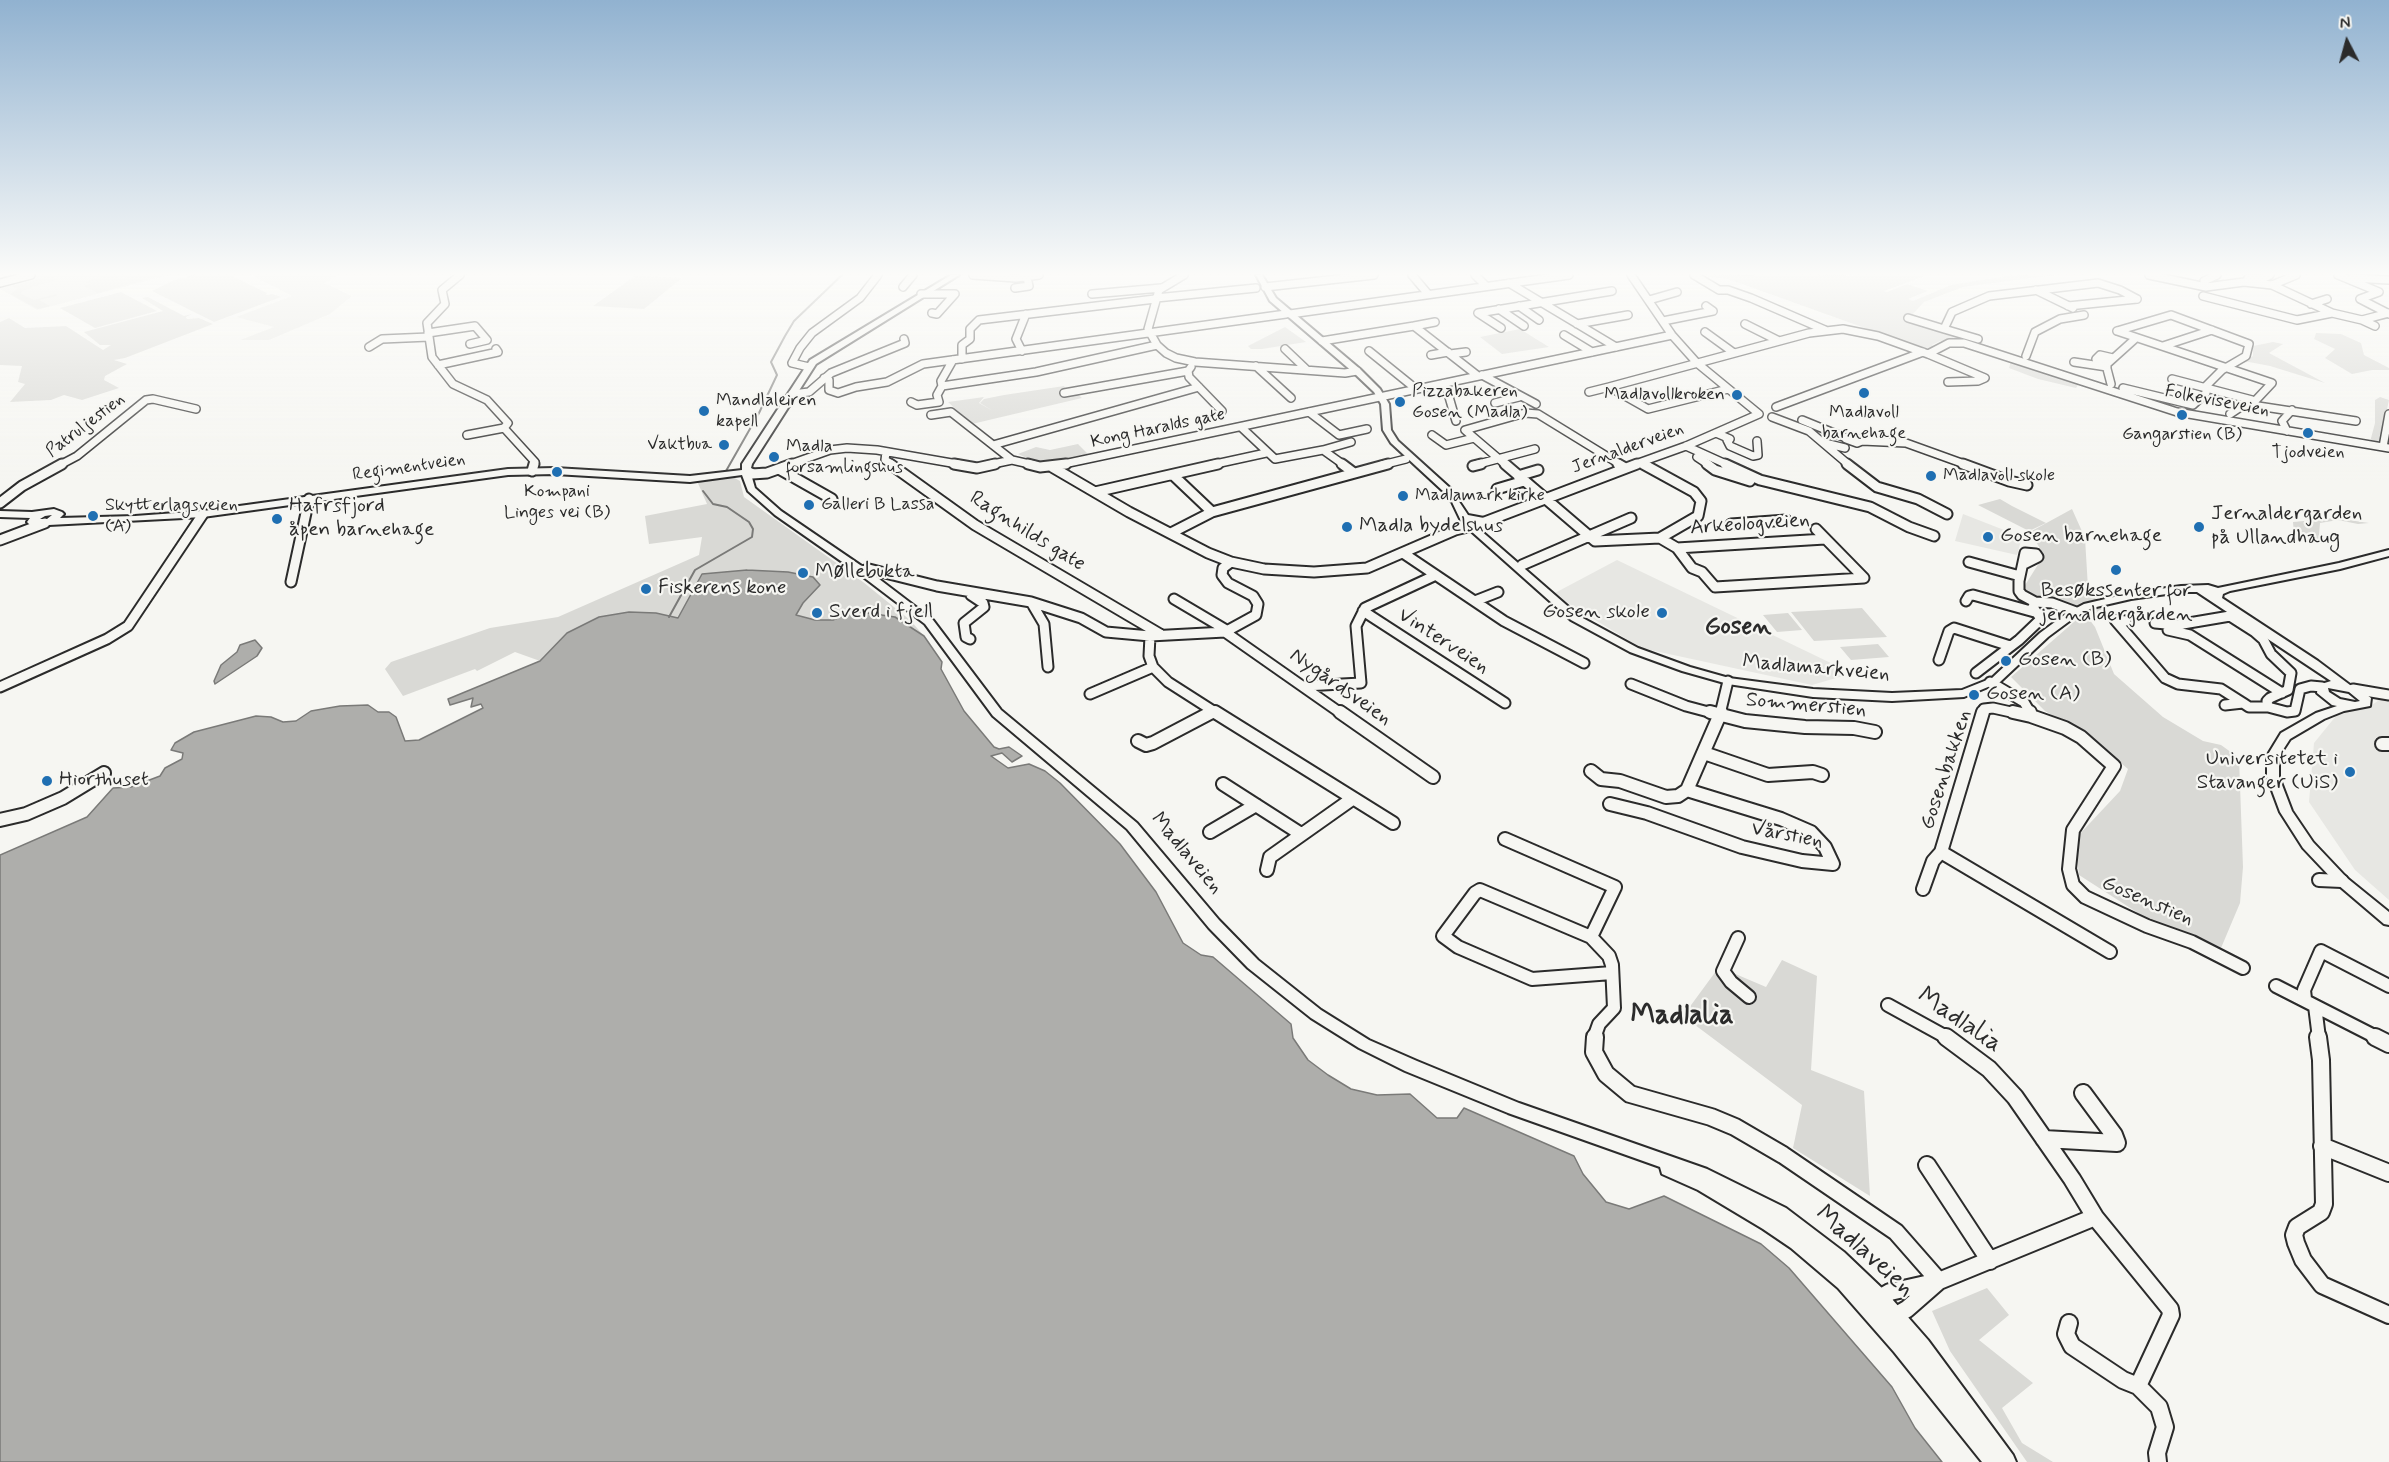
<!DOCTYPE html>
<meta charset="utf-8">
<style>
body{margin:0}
#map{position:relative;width:2389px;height:1462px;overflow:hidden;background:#f6f6f2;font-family:Mynerve,sans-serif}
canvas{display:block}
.north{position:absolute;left:2317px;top:12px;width:60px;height:60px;-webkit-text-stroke:4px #f6f6f2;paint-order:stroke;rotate:354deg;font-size:16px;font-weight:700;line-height:24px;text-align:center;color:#2b2b2b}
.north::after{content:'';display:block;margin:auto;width:21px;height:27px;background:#2b2b2b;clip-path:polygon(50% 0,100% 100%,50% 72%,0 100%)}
</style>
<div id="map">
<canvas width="2389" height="1462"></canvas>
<div class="north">N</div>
</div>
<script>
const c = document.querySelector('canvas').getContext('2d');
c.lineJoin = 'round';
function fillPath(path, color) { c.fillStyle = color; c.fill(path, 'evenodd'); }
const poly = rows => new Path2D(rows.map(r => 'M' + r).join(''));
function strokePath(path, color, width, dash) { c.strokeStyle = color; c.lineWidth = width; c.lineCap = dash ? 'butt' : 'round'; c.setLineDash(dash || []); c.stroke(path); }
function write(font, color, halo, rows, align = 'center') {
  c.font = font + ' Mynerve,sans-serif'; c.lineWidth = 4.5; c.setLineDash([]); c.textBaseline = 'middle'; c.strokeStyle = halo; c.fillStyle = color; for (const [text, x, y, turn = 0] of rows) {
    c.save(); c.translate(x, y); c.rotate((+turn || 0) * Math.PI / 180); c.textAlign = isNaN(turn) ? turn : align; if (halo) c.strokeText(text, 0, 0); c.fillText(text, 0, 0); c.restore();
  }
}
const built = poly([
 [35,275,169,275,37,310,0,289,0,284],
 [251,275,338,275,324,283,352,296,330,314,269,340,240,340,274,327,236,317,292,296],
 [1963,514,2022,537,2017,555,1955,541],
 [1617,560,1837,666,1843,676,1812,685,1641,648,1553,594],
 [2368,691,2389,691,2389,900,2355,870,2309,802,2314,743,2340,711,2367,708,2378,701]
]);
const green = poly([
 [111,275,130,275,116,278,118,280,138,275,161,275,98,293,84,286,91,283,86,283,86,281],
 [194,275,230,275,267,293,266,295,273,294,281,297,214,322,152,291,174,280],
 [1707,275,1925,276,1884,291,1896,295,1887,292,1907,284,1928,291,1908,299,1913,301,1951,285,2015,275,2076,276,2045,276,1963,287,1924,302,1910,317,1925,325,1984,342,1978,345,1940,341,1932,345,1934,348,1929,351,1728,279,1710,277],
 [50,276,58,280,31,287,33,288,22,291,21,294,34,300,56,294,57,296,39,300,50,306,38,309,10,294,18,289,12,286],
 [635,276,682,278,644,309,593,306],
 [121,292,157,311,95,328,60,308],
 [148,297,184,316,192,314,186,317,187,319,199,318,213,324,125,358,114,360,127,364,105,376,104,380,119,388,82,400,64,395,51,400,10,402,25,384,18,382,22,366,0,365,0,322,9,318,25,328,66,326,103,350,111,345,100,345,84,332,163,311,142,298],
 [1285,327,1306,342,1262,349,1251,349,1248,346],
 [1520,329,1549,347,1502,354,1480,337],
 [2316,333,2341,334,2361,343,2364,355,2389,368,2389,370,2372,370,2352,374,2325,358,2335,349,2314,339],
 [2273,342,2283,344,2269,353,2325,383,2270,366,2249,362,2238,363,2253,356,2253,346],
 [2011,360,2080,382,2076,388,2038,379,2009,368],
 [1064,386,1067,391,1075,392,1082,398,972,424,948,402,984,397,979,403,993,411,980,403,984,399,1004,395],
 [2380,397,2389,400,2380,442,2370,442,2375,423,2375,400],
 [1078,444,1089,455,1040,464,1018,454,1036,447,1050,450],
 [733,477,740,481,744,497,863,582,910,620,924,636,894,617,854,611,833,620,815,620,796,615,803,603,820,585,813,577,788,572,702,574,678,618,656,613,544,656,540,661,515,652,477,671,475,669,403,696,385,669,391,662,490,628,558,617,699,555,702,537,649,544,645,516,707,504,697,481],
 [2000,499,2012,506,2046,523,2029,531,1978,505],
 [2072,509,2085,538,2088,588,2110,619,2089,619,2095,627,2114,674,2163,717,2203,741,2221,745,2239,758,2243,867,2240,903,2221,948,2149,920,2079,875,2075,839,2120,791,2128,769,2091,738,2045,711,2011,677,2075,621,2063,607,2022,590,2044,555,2030,532],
 [2335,518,2369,523,2358,524,2338,520,2320,523,2319,535,2328,541,2322,544,2294,534,2293,522],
 [1862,608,1887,637,1814,641,1791,612],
 [1788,613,1802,630,1777,632,1763,615],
 [1878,644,1889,657,1851,660,1840,647],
 [1782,960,1817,976,1811,1070,1864,1091,1870,1196,1793,1148,1802,1105,1683,1016,1719,967,1766,987],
 [1987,1288,2009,1315,1979,1340,2033,1383,2002,1408,2022,1443,2053,1462,2027,1462,1950,1351,1932,1311]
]);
const water = poly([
 [747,570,788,572,813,577,820,585,803,603,796,615,815,620,833,620,854,611,895,617,924,636,942,662,941,669,964,711,994,747,999,749,1009,747,1022,756,1012,762,1002,753,991,756,1008,768,1029,764,1045,771,1060,783,1120,844,1156,892,1183,943,1201,955,1213,957,1291,1024,1293,1038,1308,1060,1328,1075,1351,1089,1377,1095,1410,1094,1437,1118,1457,1118,1464,1108,1574,1156,1583,1174,1606,1202,1629,1209,1664,1196,1761,1244,1789,1268,1892,1387,1915,1428,1942,1462,0,1462,0,855,87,817,113,788,131,787,160,776,165,768,182,759,183,753,171,750,175,743,194,732,256,716,271,717,283,722,296,721,311,711,340,706,368,705,378,712,389,712,396,717,405,741,419,740,483,708,481,704,471,707,473,698,450,705,448,699,540,661,567,633,599,617,629,612,656,613,678,618,702,574,747,570],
 [255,640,262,648,257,656,215,684,214,681,221,665,237,652,240,645,255,640]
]);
const stream = poly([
 [726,471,759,413,777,375,771,362,785,336,794,321,842,275],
 [669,617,695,570,752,537,753,529,749,522,727,507,713,504,703,491]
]);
const minorFar3 = poly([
 [460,275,442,290,445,304,427,323,432,357,453,384,487,400,508,423,504,428],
 [973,275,1016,278,1039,275],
 [1184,275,1159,290,1148,329,1157,345,1166,353,1176,358,1195,362,1345,373,1357,371],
 [1412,275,1428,294],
 [1475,275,1486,286],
 [1631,275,1672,335,1697,363,1759,414,1686,446,1633,465],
 [1694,275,1719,290,1728,290,1751,298,1825,330],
 [2149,275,2206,287,2244,282,2272,285,2296,275],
 [2338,275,2379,292,2360,299,2389,314],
 [2248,278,2264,278,2270,275],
 [2352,278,2389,280],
 [2204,281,2217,275],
 [0,283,31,275],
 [1509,283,1616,347],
 [2272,285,2332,313,2362,320],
 [903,287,913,275],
 [1265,287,1374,275],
 [1015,288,1029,286,1027,278],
 [2036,290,2073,308],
 [921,294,955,294,937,314,932,313],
 [1092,294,1161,288],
 [2203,296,2297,320,2332,313],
 [1156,298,1256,288],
 [1649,300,1677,292],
 [2311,304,2327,299],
 [1519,306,1539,320],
 [2068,306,2137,299],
 [1499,309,1524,326],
 [1290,314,1569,275],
 [1908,318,1944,329,1952,312,1989,296,2098,283,2120,290,2137,299],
 [1663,321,1713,311,1706,306],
 [1577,324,1628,315],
 [1745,324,1779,341],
 [1414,326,1435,322],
 [2375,326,2362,320,2389,313],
 [1501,328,1478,313,1612,291],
 [1944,329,1978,339],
 [2117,331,2171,315,2249,344,2246,356,2222,370,2206,386,2206,393,2193,405,2123,388],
 [2117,331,2272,383,2255,401],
 [1705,332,1734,353],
 [428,333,475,326,487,340,470,344],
 [1564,335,1592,352],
 [1322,341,1414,326,1478,376],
 [2163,346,2212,330],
 [369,347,382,339,429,337],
 [1285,349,1307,370],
 [1022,351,1016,339,1026,314],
 [1369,351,1416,389],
 [1450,354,1466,352],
 [1928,354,1985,378,1978,381,1948,382],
 [1431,355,1448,352],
 [2026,356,2035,332,2060,319,2084,315],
 [962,359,962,345,970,339,970,329,979,320,1155,299],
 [953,360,941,381,942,386,1036,372,1157,345],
 [2074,362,2107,367],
 [2108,363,2096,359,2100,355,2113,358],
 [438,365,498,352,496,349],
 [1256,366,1291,398],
 [809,367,792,363,800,348,812,333,860,298,878,275],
 [1191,367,1188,371,1189,377,1222,411],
 [1482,375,1536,404],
 [824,378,829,380,829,390,838,393,856,387,887,382,923,364,1286,314],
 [2172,379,2252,400],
 [1445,383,1456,421],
 [2111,384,2106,365,2136,338],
 [1728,389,1648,409,1609,387,1809,333,1843,329,1878,336,1928,354,1949,343,1964,343,2177,412,2389,448],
 [1589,392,1609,387],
 [1064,393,1188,371],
 [792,394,809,392,831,373,905,343,904,339],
 [911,402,917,405,939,402,937,395,942,386],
 [1495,403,1519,397],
 [1776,407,1923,352],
 [1309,412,1339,435,1367,429],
 [2230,414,2245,404,2356,421],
 [931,415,951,412,1012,460,988,465],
 [1772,417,1809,431,1849,465],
 [1802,420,1846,438],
 [1241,427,1275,459,1323,450,1344,465],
 [2287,431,2282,421,2292,410],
 [1716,433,1730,439,1727,440,1730,446,1753,456,1758,455,1757,441],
 [467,435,504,428,535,462,534,465],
 [1432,435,1446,445,1474,438],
 [1854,437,1862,441,1857,443,1846,439,1854,437],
 [1862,441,1906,443,1967,465],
 [1825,443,1845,448],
 [993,445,1199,387],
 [1686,446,1728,465],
 [2383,447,2389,414],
 [1323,450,1351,442],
 [886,452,885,460,893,465],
 [1697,457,1709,465],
 [1012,460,1034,465],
 [1641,463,1645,465],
 [60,465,77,456,146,400,153,399,196,409],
 [788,465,830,450,847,448,877,450,963,465],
 [1059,465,1672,335],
 [1211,465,1266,453],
 [1382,465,1406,459],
 [1475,465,1535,449],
 [1506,465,1465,430,1525,413,1538,414,1621,465]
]);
const minorFar2 = poly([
 [890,464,975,525,1160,634],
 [954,464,977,468,995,464],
 [1028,464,1040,467,1066,464],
 [1342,464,1354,473],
 [1505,464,1595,541,1660,538,1698,516,1701,501,1694,492,1643,464],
 [1618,464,1625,468],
 [1707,464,1715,470,1750,481],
 [1725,464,1760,480,1870,507,1909,527,1934,536],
 [1847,464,1877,487,1918,499,1947,514],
 [1963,464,2009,481,2027,485],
 [1473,466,1481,464],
 [1052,467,1129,512,1208,553,1231,562,1264,569,1314,572,1367,568,1455,530,1472,526],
 [775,470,779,469,832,499],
 [532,471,534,464],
 [752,474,767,473,792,464],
 [1173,475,1212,512],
 [1518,476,1538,470],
 [1497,489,1524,481],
 [1095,492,1218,464],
 [0,503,22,486,62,464],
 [1482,523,1637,464],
 [1731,524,1786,520],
 [1171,533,1212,512,1388,464],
 [1660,538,1677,548,1692,568,1702,572,1715,587,1864,578,1816,529],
 [0,540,45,523],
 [1677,548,1825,539],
 [1403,553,1504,621,1584,663],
 [1969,562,2020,576],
 [2024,564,2038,557,2036,554,2025,553,2019,581,2019,591,2022,595,2035,602,2052,603,2076,612],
 [1522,565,1631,518],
 [862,571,869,569,937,586,1031,602,1081,618,1106,632,1150,636,1225,632,1256,615,1258,604,1253,596,1228,583,1222,575,1223,568,1231,562],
 [291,582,309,499],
 [1174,599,1228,631],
 [1475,601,1498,592],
 [1966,601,1969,596,1973,595,2038,613],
 [1031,602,1044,624,1048,667],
 [1363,611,1505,703],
 [2126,621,2115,620,2165,678,2178,684,2221,689,2243,703],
 [2155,623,2177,625,2230,616,2255,632,2263,639,2271,654,2291,673,2288,690,2270,698,2267,701,2268,707,2287,712,2295,711,2300,689,2311,686,2322,687],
 [2168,630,2190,635,2282,693],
 [1225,632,1342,714],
 [1150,636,1149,656,1153,667,1168,682,1218,714],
 [970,639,966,637,964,623,984,607,983,603,971,595],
 [1939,660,1949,631,1954,628,2010,646],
 [1976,673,2019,640,2041,619,2033,607,2035,602],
 [1990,682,2024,702,2031,714],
 [1631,684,1686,706,1716,714],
 [1304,686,1361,683,1356,626,1365,608,1436,575],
 [0,687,107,639,128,626,203,514],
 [2353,689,2389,695],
 [1090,694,1153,667],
 [2225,705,2243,703,2249,707,2268,707],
 [1209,714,1212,712],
 [1720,714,1728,681],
 [1983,714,1984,709,1993,708,2020,714]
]);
const minorFar1 = poly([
 [1215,712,1393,823],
 [1340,712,1433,777],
 [1710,712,1745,721,1805,727,1854,728,1875,732],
 [2013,712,2031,716],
 [2030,712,2031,716,2065,728,2081,737,2114,766,2073,830,2069,869,2073,885,2085,897,2147,926,2192,942,2243,968],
 [1138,741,1146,745,1153,743,1212,712],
 [2382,744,2389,744],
 [1704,753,1768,775,1813,772,1822,775],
 [1591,771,1601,779,1620,781,1666,797,1678,796,1687,790],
 [1223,784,1301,834],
 [1687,790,1721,712],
 [1610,804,1647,813,1742,847,1802,861,1833,864,1825,847,1811,832,1781,819,1687,790],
 [0,820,26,814,63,798,104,773],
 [1210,832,1256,805],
 [1505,839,1615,887,1591,937],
 [1941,852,2110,952],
 [1267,870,1270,857,1352,799],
 [2319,880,2342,881],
 [1923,889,1933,861,1941,852,1983,712],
 [1738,938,1723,971,1731,982,1749,997],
 [2276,986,2378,1038],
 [2305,999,2304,990,2321,951,2389,986],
 [1888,1005,1948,1038],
 [2315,1006,2319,1038],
 [1594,1038,1599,1024,1614,1008,1612,965,1609,956,1591,937,1480,890,1475,893,1443,936,1458,947,1532,979,1612,973]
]);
const minor = poly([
 [1595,1037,1594,1052,1606,1074,1630,1094,1711,1117,1735,1127,1783,1155,1896,1232,1939,1281],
 [2318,1037,2321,1060,2324,1204,2321,1212,2297,1227,2294,1235,2296,1243,2303,1260,2322,1285,2389,1315],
 [2375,1037,2389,1044],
 [2044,1139,2117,1143,2114,1135,2083,1093],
 [2322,1146,2389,1173],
 [1927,1165,1990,1261],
 [2095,1217,2170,1309,2171,1315,2138,1386],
 [1878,1299,1890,1292,1939,1281,2095,1217,2072,1179,2015,1097,1989,1069,1946,1037],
 [1890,1314,1895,1316,1907,1309,1939,1281],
 [2069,1323,2066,1334,2072,1346,2123,1380,2138,1386,2159,1407,2165,1427,2157,1453,2158,1462]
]);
const major = poly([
 [951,275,959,275,816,364,752,464,751,468,757,471,751,474,755,488,781,511,866,569,933,620,1001,710,1137,823,1219,920,1258,960,1321,1010,1369,1040,1417,1061,1519,1103,1707,1169,1786,1208,1844,1252,1885,1291,1928,1340,2013,1455,2016,1462,1982,1462,1894,1352,1838,1288,1791,1248,1763,1229,1698,1190,1662,1174,1660,1167,1508,1113,1405,1071,1359,1048,1311,1018,1248,968,1209,928,1127,829,993,716,925,624,858,573,775,515,748,491,742,475,690,482,555,474,508,475,203,517,49,525,29,524,27,522,30,518,0,517,0,511,32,512,54,509,62,512,64,514,60,518,135,516,203,511,508,469,555,468,690,476,742,470,742,464,810,360,951,275],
 [52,515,47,519,40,519,45,516,52,515],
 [1256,275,1262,275,1276,298,1360,369,1380,389,1389,404,1391,430,1398,441,1450,488,1468,515,1484,518,1487,523,1479,529,1579,616,1638,648,1690,667,1729,678,1813,689,1892,693,1962,690,1992,678,2040,633,2067,613,2084,604,2131,593,2181,586,2208,585,2218,588,2339,563,2389,550,2389,556,2340,569,2230,591,2223,594,2222,598,2318,661,2350,685,2357,687,2371,698,2370,706,2344,711,2324,719,2290,739,2279,756,2279,777,2292,811,2313,842,2347,878,2389,912,2389,925,2384,924,2337,884,2303,848,2280,812,2267,777,2267,756,2281,733,2316,713,2337,706,2332,705,2317,693,2318,685,2331,681,2197,592,2181,592,2131,599,2092,608,2075,617,2048,637,2000,682,1964,697,1892,701,1813,697,1728,684,1682,671,1630,652,1571,620,1462,523,1452,502,1444,492,1391,443,1383,430,1381,404,1374,392,1354,373,1270,301,1256,275],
 [2328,688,2349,692,2360,701,2355,702,2340,699,2329,692,2328,688]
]);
const markers = [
 [1864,393,6,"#1f6fb2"],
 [1737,395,6,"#1f6fb2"],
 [1400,402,6,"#1f6fb2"],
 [704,411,6,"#1f6fb2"],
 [2182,415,6,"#1f6fb2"],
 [2308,433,6,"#1f6fb2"],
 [724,445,6,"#1f6fb2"],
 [774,457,6,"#1f6fb2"],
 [557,472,6,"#1f6fb2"],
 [1931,476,6,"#1f6fb2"],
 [1403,496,6,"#1f6fb2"],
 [809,505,6,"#1f6fb2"],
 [93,516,6,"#1f6fb2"],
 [277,519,6,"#1f6fb2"],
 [1347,527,6,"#1f6fb2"],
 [2199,527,6,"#1f6fb2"],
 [1988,537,6,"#1f6fb2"],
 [2116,570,6,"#1f6fb2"],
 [803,573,6,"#1f6fb2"],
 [646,589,6,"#1f6fb2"],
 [817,613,6,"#1f6fb2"],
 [1662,613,6,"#1f6fb2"],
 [2006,661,6,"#1f6fb2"],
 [1974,695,6,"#1f6fb2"],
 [2350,772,6,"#1f6fb2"],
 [47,781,6,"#1f6fb2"]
];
const farPoinames = [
 ["Pizzabakeren",1412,392],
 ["Gosen (Madla)",1412,413],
 ["Madlavollkroken",1725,395,"right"],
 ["Mandlaleiren",716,401],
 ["kapell",716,422],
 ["Madlavoll",1864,413,"center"],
 ["barnehage",1864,434,"center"],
 ["Gangarstien (B)",2182,435,"center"],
 ["Vaktbua",712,445,"right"],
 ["Madla",786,447],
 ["forsamlingshus",786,468],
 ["Tjodveien",2308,453,"center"],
 ["Madlavoll skole",1943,476],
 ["Kompani",557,492,"center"],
 ["Linges vei (B)",557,513,"center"],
 ["Madlamark kirke",1415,496],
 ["Galleri B Lassa",821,505],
 ["Skytterlagsveien",105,506],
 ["(A)",105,527]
];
const farStreetnames = [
 ["Folkeviseveien",2217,402,11],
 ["Patruljestien",86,426,-37],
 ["Kong Haralds gate",1158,429,-12],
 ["Jernalderveien",1628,449,-20],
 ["Regimentveien",409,468,-8]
];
const poiNames = [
 ["Hafrsfjord",289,507],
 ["åpen barnehage",289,531],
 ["Jernaldergarden",2211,515],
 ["på Ullandhaug",2211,539],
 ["Madla bydelshus",1359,527],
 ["Gosen barnehage",2000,537],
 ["Møllebukta",815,573],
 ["Fiskerens kone",658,589],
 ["Besøkssenter for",2116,592,"center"],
 ["jernaldergården",2116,616,"center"],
 ["Sverd i fjell",829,613],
 ["Gosen skole",1650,613,"right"],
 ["Gosen (B)",2018,661],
 ["Gosen (A)",1986,695],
 ["Universitetet i",2338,760,"right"],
 ["Stavanger (UiS)",2338,784,"right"],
 ["Hiorthuset",59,781]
];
const streetNames = [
 ["Arkeologveien",1750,525,-4],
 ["Ragnhilds gate",1027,532,32],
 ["Vinterveien",1443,642,33],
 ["Madlamarkveien",1816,669,5],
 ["Nygårdsveien",1340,688,35],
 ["Sommerstien",1806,706,5],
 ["Gosenbakken",1947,770,-72],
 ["Vårstien",1787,836,11],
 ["Madlaveien",1186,854,50],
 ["Gosenstien",2147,902,23]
];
const quarterNames = [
 ["Gosen",1738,628]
];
const nearStreetnames = [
 ["Madlalia",1959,1021,34],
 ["Madlaveien",1864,1252,42]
];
const nearQuarternames = [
 ["Madlalia",1682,1017]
];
fillPath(built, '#e7e7e3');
fillPath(green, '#d9d9d5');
fillPath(water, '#aeaeab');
strokePath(water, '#7a7a78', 1.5);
strokePath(stream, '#7a7a78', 2);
strokePath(minorFar3, '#2b2b2b', 10);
strokePath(minorFar2, '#2b2b2b', 13);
strokePath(minorFar1, '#2b2b2b', 16);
strokePath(minor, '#2b2b2b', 20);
strokePath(major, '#2b2b2b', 4);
strokePath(minorFar3, '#f6f6f2', 7);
strokePath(minorFar2, '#f6f6f2', 9);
strokePath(minorFar1, '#f6f6f2', 12);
strokePath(minor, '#f6f6f2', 16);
fillPath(major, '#f6f6f2');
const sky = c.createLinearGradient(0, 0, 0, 480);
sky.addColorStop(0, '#91b2d0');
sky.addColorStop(0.57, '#fbfbf9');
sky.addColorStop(1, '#fbfbf900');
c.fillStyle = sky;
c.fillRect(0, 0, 2389, 480);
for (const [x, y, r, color] of markers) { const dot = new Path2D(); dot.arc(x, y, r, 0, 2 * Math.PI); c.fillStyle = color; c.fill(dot); strokePath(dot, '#f6f6f2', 2); }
write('18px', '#2b2b2b', '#f6f6f2', farPoinames, 'left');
write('18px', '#2b2b2b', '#f6f6f2', farStreetnames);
write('21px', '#2b2b2b', '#f6f6f2', poiNames, 'left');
write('21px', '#2b2b2b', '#f6f6f2', streetNames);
write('bold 24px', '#2b2b2b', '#f6f6f2', quarterNames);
write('26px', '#2b2b2b', '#f6f6f2', nearStreetnames);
write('bold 28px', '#2b2b2b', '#f6f6f2', nearQuarternames);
</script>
